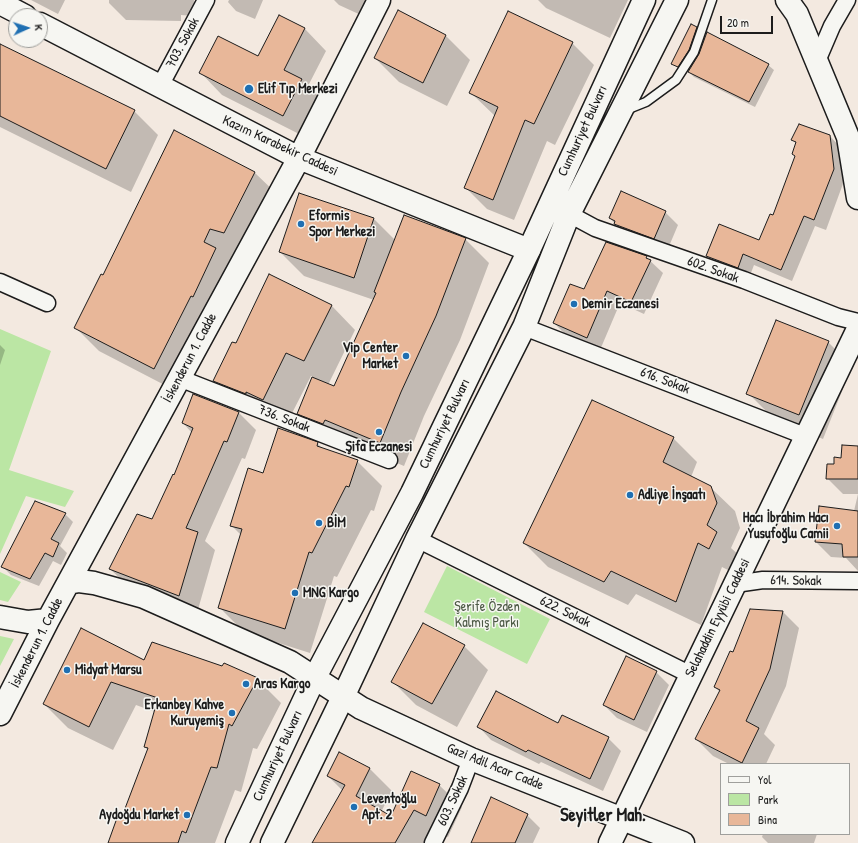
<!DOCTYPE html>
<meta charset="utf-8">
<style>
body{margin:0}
#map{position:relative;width:858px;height:843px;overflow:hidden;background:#f3e9e0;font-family:"Patrick Hand",sans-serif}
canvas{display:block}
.legend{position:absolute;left:720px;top:763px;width:130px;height:72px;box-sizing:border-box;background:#f6f6f2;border:1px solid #9f9f9c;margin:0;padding:5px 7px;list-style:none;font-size:12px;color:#1c1c1c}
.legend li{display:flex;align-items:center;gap:8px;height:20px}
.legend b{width:20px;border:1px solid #9f9f9c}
.north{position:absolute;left:8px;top:8px;width:40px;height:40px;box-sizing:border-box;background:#f6f6f2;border:1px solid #9f9f9c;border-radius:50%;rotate:87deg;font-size:11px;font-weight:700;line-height:16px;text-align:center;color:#1c1c1c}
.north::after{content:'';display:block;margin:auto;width:14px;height:18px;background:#1f6fb2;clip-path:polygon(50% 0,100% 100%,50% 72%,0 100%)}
.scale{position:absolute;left:720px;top:16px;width:53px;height:18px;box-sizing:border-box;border:2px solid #1c1c1c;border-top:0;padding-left:5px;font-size:12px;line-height:14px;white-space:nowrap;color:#1c1c1c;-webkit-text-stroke:3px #f6f6f2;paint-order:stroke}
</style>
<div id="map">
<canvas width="858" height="843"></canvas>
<ul class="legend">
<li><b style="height:5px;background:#f6f6f2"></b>Yol</li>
<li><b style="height:11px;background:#bbe6a4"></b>Park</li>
<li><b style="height:11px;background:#e8b799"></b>Bina</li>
</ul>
<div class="north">K</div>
<div class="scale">20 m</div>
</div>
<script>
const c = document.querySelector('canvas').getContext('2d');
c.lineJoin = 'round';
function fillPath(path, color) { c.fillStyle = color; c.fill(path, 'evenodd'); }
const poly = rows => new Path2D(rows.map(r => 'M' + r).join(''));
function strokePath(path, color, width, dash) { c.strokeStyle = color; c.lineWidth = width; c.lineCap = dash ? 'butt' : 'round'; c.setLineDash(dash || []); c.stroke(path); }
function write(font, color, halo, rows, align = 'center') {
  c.font = font + ' "Patrick Hand",sans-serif'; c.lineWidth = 3; c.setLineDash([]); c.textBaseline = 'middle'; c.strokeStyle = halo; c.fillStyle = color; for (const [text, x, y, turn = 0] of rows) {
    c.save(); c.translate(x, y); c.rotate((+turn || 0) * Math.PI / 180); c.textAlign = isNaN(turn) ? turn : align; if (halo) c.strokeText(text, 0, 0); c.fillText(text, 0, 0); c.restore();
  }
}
const green = poly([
 [0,329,51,351,9,470,74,491,65,507,26,496,0,554],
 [447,566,550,619,527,664,424,612],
 [0,572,21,582,8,602,0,600],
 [0,636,14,639,0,666]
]);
const shadow = poly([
 [31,0,65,0,58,14],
 [109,0,194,0,193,16,181,15,181,21,126,20,109,3],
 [229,0,263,0,255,19,236,11,228,2],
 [334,0,370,0,363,16,339,5],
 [538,0,628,0,610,38,546,8],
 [398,12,446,36,470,60,447,106,399,82,375,58],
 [509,13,572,43,594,65,555,145,547,141,514,220,487,209,466,188,495,116,471,93],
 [280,16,305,29,326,51,308,86,323,101,305,137,222,95,201,73,258,58],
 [696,28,700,32,682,71,673,64],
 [0,45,134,111,158,135,131,192,0,127],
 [700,54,768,65,774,70,755,107,694,77,689,72],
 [829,135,840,147,844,181,826,230,815,226,792,281,754,265,749,278,718,267,707,256,760,242,773,217,796,157,793,154,796,144,793,140],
 [254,172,279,196,248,257,234,252,178,392,99,351,75,327,104,276],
 [621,193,665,212,678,225,667,251,627,237,615,224,610,218],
 [300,194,374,219,395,240,465,239,489,263,460,340,424,416,404,466,349,443,322,438,298,414,313,377,311,376,287,423,238,405,214,381,236,345,331,305,355,330,328,385,335,388,374,300,304,276,280,252],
 [646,257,663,273,644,314,620,303,600,350,567,336,554,323,584,291],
 [828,342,852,366,823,439,772,417,748,393],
 [0,345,5,350,0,365],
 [238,412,256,430,245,459,242,458,205,541,215,550,197,613,128,586,110,569,153,520,175,476,192,433,183,423],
 [673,438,697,462,691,477,710,487,735,511,740,528,731,548,741,557,734,573,722,567,701,625,636,594,628,605,548,567,524,543],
 [317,443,323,449,357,461,382,486,374,511,371,510,337,577,334,576,310,653,244,632,219,607,241,535,231,525,264,474],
 [858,447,858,571,846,558,831,557,816,542,854,511,858,494,843,494,827,478,835,465],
 [65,514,73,522,60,546,67,553,61,565,53,561,39,586,11,575,2,566],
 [783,612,799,628,786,686,764,734,775,745,766,764,729,764,713,756,696,739,720,692,715,687,734,653],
 [464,646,488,670,457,727,416,705,392,681],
 [144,661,257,679,281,703,257,749,253,748,241,792,235,790,215,843,109,843,122,820,148,750,145,747,155,712,136,705,113,750,68,728,44,704],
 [656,672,669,685,647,732,617,718,604,705],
 [559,724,608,738,621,751,603,791,541,762,539,764,491,740,479,727],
 [369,768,392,791,381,812,391,817,439,785,462,807,448,837,436,832,430,843,314,843,343,791,328,776],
 [492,799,527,815,540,828,533,843,472,843],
 [763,834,817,834,814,843,768,843,762,837]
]);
const building = poly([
 [398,10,446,35,423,83,374,58,398,10],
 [508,11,573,42,534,124,525,120,493,200,464,188,498,107,469,93,508,11],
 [279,15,305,28,284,70,302,79,283,116,199,73,218,36,258,56,279,15],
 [691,24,697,27,689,50,678,67,671,64,691,24],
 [707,32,769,64,749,102,688,72,699,54,707,32],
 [0,44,135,110,106,169,0,116,0,44],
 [799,124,830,135,834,169,814,220,804,216,781,270,743,254,738,268,706,256,719,224,759,240,770,214,773,215,795,156,792,154,796,142,791,140,799,124],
 [174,130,255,172,224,233,210,229,204,242,216,248,193,297,191,296,154,369,74,328,101,274,103,275,174,130],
 [621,191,666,211,654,239,614,224,615,221,609,218,621,191],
 [299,193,374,218,354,278,279,252,299,193],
 [404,215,466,238,436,316,401,392,380,443,325,420,323,424,297,414,312,377,334,386,376,293,374,292,404,215],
 [606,242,647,256,646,258,651,260,631,302,607,291,587,338,553,323,570,284,584,289,606,242],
 [269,274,332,305,304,361,286,353,263,400,246,392,246,394,213,381,232,342,236,343,269,274],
 [776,320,829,341,799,415,746,394,776,320],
 [193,394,239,412,227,442,224,441,186,528,198,532,179,596,109,569,137,514,152,519,173,474,174,475,193,428,182,423,193,394],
 [592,400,674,437,663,462,711,486,717,503,707,525,717,532,709,549,698,543,676,602,611,571,604,582,523,543,592,400],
 [278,428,318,442,317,446,358,460,349,487,346,486,312,553,309,552,285,629,218,608,242,529,230,526,248,468,263,473,278,428],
 [842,445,858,446,858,479,826,479,827,464,834,464,834,457,841,458,842,445],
 [35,501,66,513,51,539,59,543,53,557,45,553,30,579,1,567,35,501],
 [819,506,858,511,858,557,843,557,842,544,815,542,819,506],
 [750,609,783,611,770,669,746,721,759,728,742,763,695,739,720,690,714,687,730,651,733,652,750,609],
 [423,623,465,645,432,704,391,682,423,623],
 [81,628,144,660,152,642,222,666,224,663,258,678,232,726,229,724,217,768,211,767,186,833,182,831,178,843,108,843,117,818,121,819,148,748,144,747,158,698,111,682,89,727,43,704,81,628],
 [626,656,657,671,634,720,603,705,626,656],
 [496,691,558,723,562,715,609,737,590,779,528,750,526,752,477,727,496,691],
 [339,752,370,768,356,796,391,816,411,771,440,784,426,816,414,810,395,843,312,843,345,785,327,776,339,752],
 [491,797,528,814,515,843,471,843,491,797]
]);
const lane = poly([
 [626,110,646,102,676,80,694,52,712,0]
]);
const street = poly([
 [817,61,832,26,847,0],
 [160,86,206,0],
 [569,214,595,228,744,280,838,317,858,322],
 [0,282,47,303],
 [524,327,805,436],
 [179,378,389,460],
 [417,539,691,675],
 [735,584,763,580,858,581],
 [433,843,460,788,471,759]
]);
const secondary = poly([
 [787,0,797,14,848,137,858,198],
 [0,3,25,16],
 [40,24,299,158,529,250],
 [68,583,79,581,94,583,144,597,290,662,361,708,471,759,683,843],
 [0,617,28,622,48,620],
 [0,714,48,620,299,158,379,0],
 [610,843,858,329]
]);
const primary = poly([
 [237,843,314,679,412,493,529,250,644,0],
 [272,843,343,697,417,539,524,327,569,214,677,0]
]);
const markers = [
 [249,89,5,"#1f6fb2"],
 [301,224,4,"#1f6fb2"],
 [574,304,4,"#1f6fb2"],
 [406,356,4,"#1f6fb2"],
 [379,432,4,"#1f6fb2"],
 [630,495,4,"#1f6fb2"],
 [319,523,4,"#1f6fb2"],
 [837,526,4,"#1f6fb2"],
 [295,593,4,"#1f6fb2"],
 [67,670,4,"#1f6fb2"],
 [246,684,4,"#1f6fb2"],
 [232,713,4,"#1f6fb2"],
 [354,807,4,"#1f6fb2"],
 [187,815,4,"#1f6fb2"]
];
const streetNames = [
 ["703. Sokak",183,43,-62],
 ["Cumhuriyet Bulvarı",583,131,-65],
 ["Kazım Karabekir Caddesi",280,146,25],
 ["602. Sokak",713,270,20],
 ["İskenderun 1. Cadde",190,358,-62],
 ["616. Sokak",665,381,21],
 ["736. Sokak",284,419,21],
 ["Cumhuriyet Bulvarı",445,424,-64],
 ["614. Sokak",796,581,1],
 ["622. Sokak",565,612,26],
 ["Selahaddin Eyyübi Caddesi",718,618,-64],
 ["İskenderun 1. Cadde",37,643,-63],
 ["Cumhuriyet Bulvarı",278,756,-65],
 ["Gazi Adil Acar Cadde",495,767,22],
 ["603. Sokak",453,801,-65]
];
const poiNames = [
 ["Elif Tıp Merkezi",258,89],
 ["Eformis",309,216],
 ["Spor Merkezi",309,232],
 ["Demir Eczanesi",582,304],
 ["Vip Center",398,348,"right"],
 ["Market",398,364,"right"],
 ["Şifa Eczanesi",379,447,"center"],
 ["Adliye İnşaatı",638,495],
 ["Hacı İbrahim Hacı",829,518,"right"],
 ["Yusufoğlu Camii",829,534,"right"],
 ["BİM",327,523],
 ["MNG Kargo",303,593],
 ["Midyat Marsu",75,670],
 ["Aras Kargo",254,684],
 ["Erkanbey Kahve",224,705,"right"],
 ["Kuruyemiş",224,721,"right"],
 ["Leventoğlu",362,799],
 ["Apt. 2",362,815],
 ["Aydoğdu Market",179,815,"right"]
];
const parkNames = [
 ["Şerife Özden",487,607],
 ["Kalmış Parkı",487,623]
];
const districtNames = [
 ["Seyitler Mah.",603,816]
];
fillPath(green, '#bbe6a4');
fillPath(shadow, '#0003');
fillPath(building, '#e8b799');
strokePath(building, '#1c1c1c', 1);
strokePath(lane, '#1c1c1c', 11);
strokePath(street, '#1c1c1c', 19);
strokePath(secondary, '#1c1c1c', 25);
strokePath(primary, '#1c1c1c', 25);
strokePath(lane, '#f6f6f2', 8);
strokePath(street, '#f6f6f2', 16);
strokePath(secondary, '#f6f6f2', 22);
strokePath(primary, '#f6f6f2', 22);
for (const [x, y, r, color] of markers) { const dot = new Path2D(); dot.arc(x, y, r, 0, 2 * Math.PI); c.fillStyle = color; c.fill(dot); strokePath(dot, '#f6f6f2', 1.5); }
write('14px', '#1c1c1c', '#f6f6f2', streetNames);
write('bold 14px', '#1c1c1c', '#f6f6f2', poiNames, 'left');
write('14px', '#4c5945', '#f6f6f2', parkNames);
write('bold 18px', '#1c1c1c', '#f6f6f2', districtNames);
</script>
